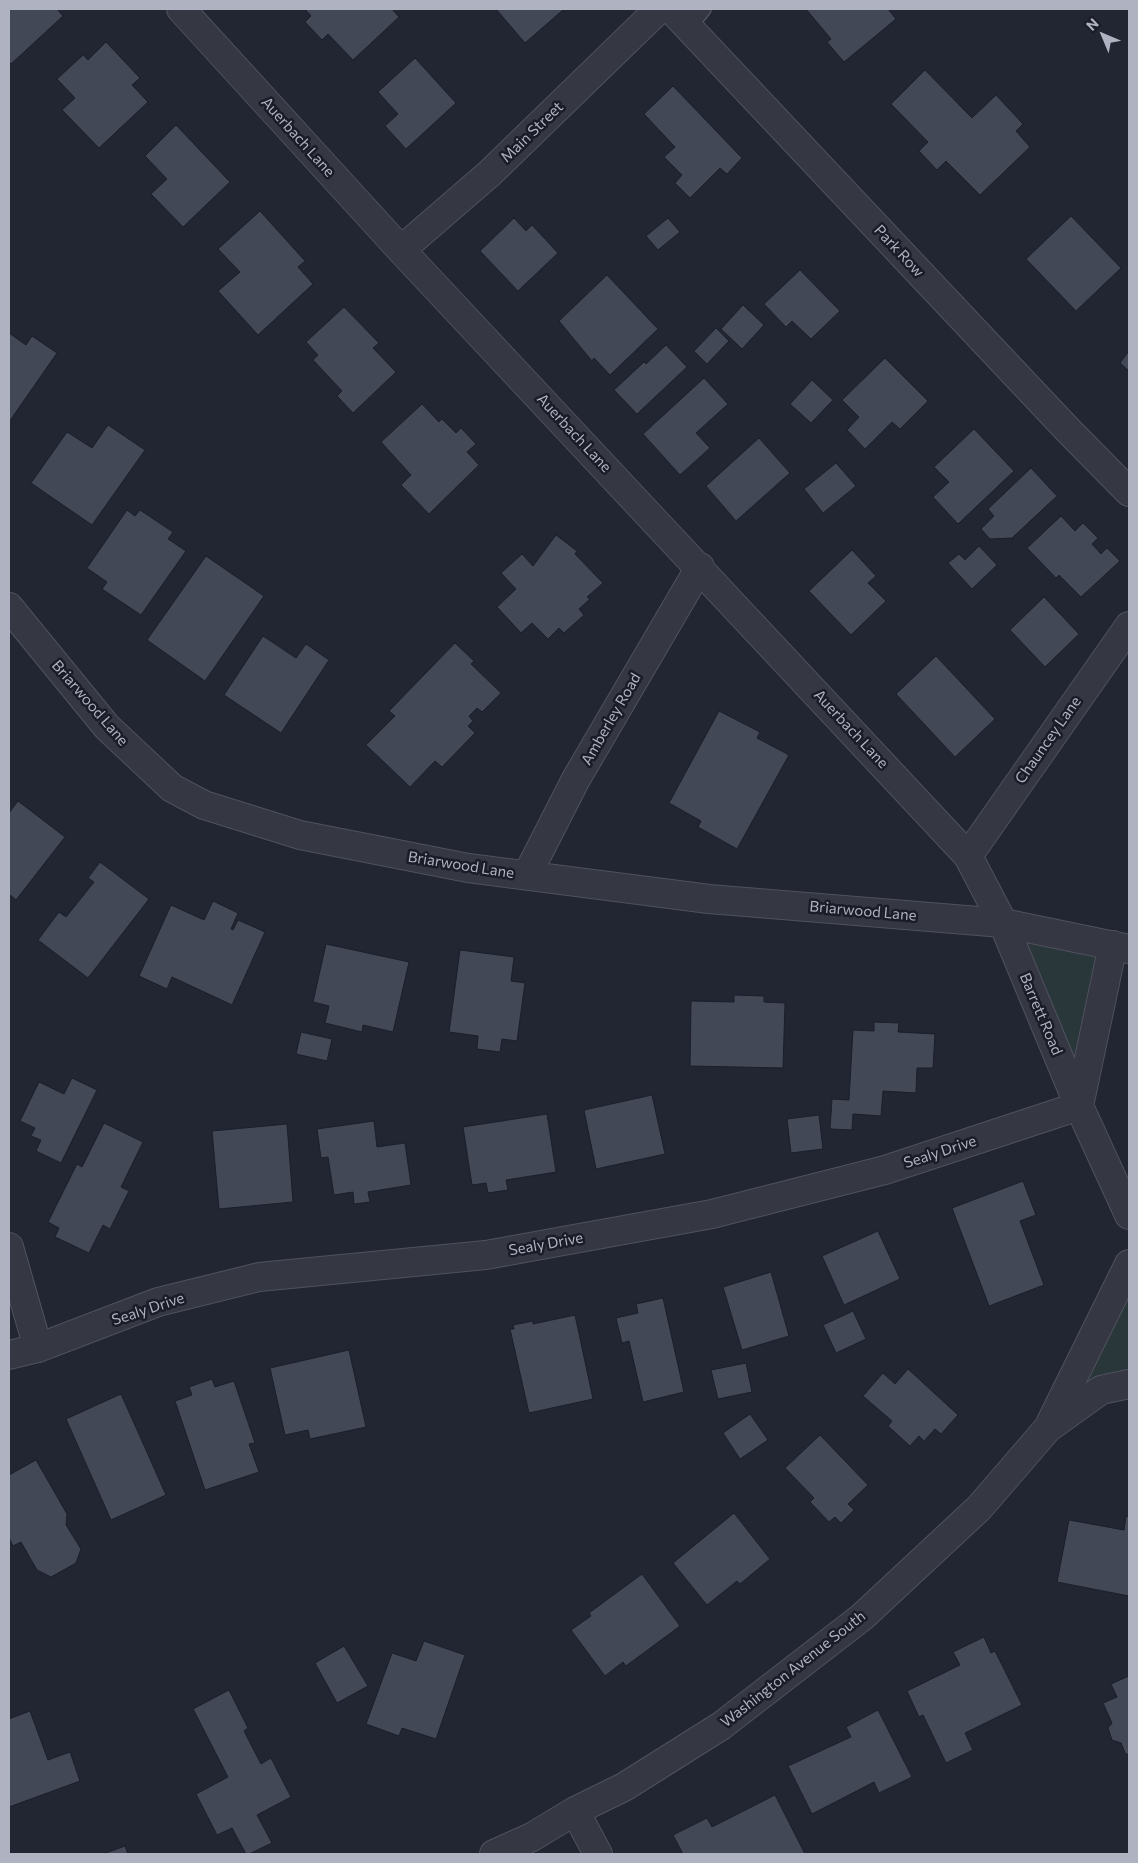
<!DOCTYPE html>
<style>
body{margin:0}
#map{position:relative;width:1138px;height:1863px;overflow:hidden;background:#222532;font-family:Commissioner,sans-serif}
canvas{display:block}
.frame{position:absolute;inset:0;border:10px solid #afb2c0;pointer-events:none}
.north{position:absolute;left:1078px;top:10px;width:50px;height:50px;-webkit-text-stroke:4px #1a1d28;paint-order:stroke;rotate:315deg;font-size:14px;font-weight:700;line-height:20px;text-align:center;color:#afb2c0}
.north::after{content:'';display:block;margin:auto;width:18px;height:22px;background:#afb2c0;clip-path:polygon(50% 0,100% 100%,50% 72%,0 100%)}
</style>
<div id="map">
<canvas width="1138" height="1863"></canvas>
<div class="frame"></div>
<div class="north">N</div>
</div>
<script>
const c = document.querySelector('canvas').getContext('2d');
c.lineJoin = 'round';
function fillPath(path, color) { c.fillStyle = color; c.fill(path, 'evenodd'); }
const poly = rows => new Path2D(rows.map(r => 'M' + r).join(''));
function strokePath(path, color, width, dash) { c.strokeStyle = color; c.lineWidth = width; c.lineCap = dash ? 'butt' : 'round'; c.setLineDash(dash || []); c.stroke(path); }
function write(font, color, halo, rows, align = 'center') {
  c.font = font + ' Commissioner,sans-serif'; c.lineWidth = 5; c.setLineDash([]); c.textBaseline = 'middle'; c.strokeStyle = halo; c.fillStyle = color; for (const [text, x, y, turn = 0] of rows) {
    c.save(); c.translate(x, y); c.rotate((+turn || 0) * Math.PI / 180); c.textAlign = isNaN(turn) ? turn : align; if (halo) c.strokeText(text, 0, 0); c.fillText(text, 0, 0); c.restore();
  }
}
const green = poly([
 [1003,923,1113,945,1079,1106],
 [1129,1264,1129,1384,1074,1407]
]);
const building = poly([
 [9,9,57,9,63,16,11,64,9,61,9,9],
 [305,9,392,9,399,17,353,60,328,34,322,40,305,22,311,16,305,9],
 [496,9,564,9,525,43,496,9],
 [806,9,888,9,896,19,844,62,827,42,831,39,806,9],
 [106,42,140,78,132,85,148,102,99,148,62,110,75,98,57,79,83,55,88,60,106,42],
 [415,58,456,103,406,149,385,126,398,114,378,92,415,58],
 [925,70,972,118,996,95,1023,124,1016,131,1030,147,980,195,946,161,937,170,919,151,928,142,891,104,925,70],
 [673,86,742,158,727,174,720,168,690,198,675,183,682,175,664,157,675,147,644,114,673,86],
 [176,125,230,182,183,227,151,194,167,179,145,156,176,125],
 [260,211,305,261,298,267,313,284,258,335,218,291,240,272,218,249,260,211],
 [1071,216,1121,268,1076,311,1026,259,1071,216],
 [514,218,526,231,532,225,558,253,518,291,480,251,514,218],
 [668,218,680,232,658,250,646,236,668,218],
 [800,270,840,311,811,339,792,321,786,327,764,304,800,270],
 [607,275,658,329,610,375,594,358,592,361,559,321,607,275],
 [743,305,764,325,742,349,721,329,743,305],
 [344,307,379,343,373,348,396,372,353,413,337,396,342,391,313,360,318,355,306,342,344,307],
 [716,328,729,341,707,364,694,351,716,328],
 [9,333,26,345,32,336,57,353,9,422,9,333],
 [666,345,687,367,637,414,614,390,644,362,646,364,666,345],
 [1129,351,1129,371,1120,363,1129,351],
 [885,358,928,401,900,429,892,422,865,449,847,430,859,417,842,400,885,358],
 [704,378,728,404,696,433,710,448,680,475,643,434,704,378],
 [812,380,833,400,811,423,790,404,812,380],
 [422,404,439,422,442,419,456,433,461,428,476,444,467,452,479,465,429,514,401,485,411,475,381,442,422,404],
 [108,425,145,450,92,525,31,483,67,432,92,448,108,425],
 [974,429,1014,471,958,524,933,497,949,482,934,467,974,429],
 [759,438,790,473,736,521,706,486,759,438],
 [836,463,856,486,823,513,804,489,836,463],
 [1031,468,1057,496,1012,538,990,539,981,529,994,516,988,509,1031,468],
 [127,510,135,516,140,510,173,532,168,539,186,551,141,615,102,589,107,582,87,568,127,510],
 [1061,516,1075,531,1083,523,1098,538,1092,544,1101,554,1107,548,1120,561,1081,597,1059,575,1056,578,1027,548,1061,516],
 [556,535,577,551,575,554,603,583,587,597,590,599,579,609,584,615,564,633,559,628,548,639,532,623,521,633,497,607,516,589,501,573,522,554,533,566,556,535],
 [979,546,997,565,972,589,948,563,959,554,965,560,979,546],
 [852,550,876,576,868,583,886,601,851,635,809,591,852,550],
 [206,556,264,596,205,681,147,640,206,556],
 [1044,597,1079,634,1045,667,1010,630,1044,597],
 [263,636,296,658,306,644,329,660,281,733,224,695,263,636],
 [455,643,474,661,471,664,501,693,482,712,477,708,469,716,473,721,468,726,475,733,442,767,435,761,410,787,366,745,395,716,389,711,455,643],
 [936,656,995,719,955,757,896,694,936,656],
 [719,711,760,732,757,738,789,755,737,849,698,827,701,821,669,803,719,711],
 [18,801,65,837,16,900,9,894,9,813,18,801],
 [100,862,149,899,88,978,38,940,59,912,66,917,94,882,88,878,100,862],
 [213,901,238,913,231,929,233,930,238,920,265,932,232,1005,172,977,167,989,139,976,171,905,204,920,213,901],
 [326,944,409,962,393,1032,363,1025,362,1032,325,1023,329,1006,313,1002,326,944],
 [460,950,514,957,511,981,525,983,517,1041,502,1039,500,1052,477,1049,478,1036,449,1032,460,950],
 [734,995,764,996,764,1002,785,1003,783,1068,690,1066,691,1001,734,1002,734,995],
 [874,1022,899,1023,898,1032,935,1034,933,1068,917,1068,916,1093,883,1091,881,1116,853,1114,852,1130,830,1129,832,1099,849,1100,853,1030,874,1031,874,1022],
 [301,1032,332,1039,327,1061,296,1054,301,1032],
 [72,1078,97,1090,61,1163,36,1151,41,1140,31,1136,35,1128,20,1121,39,1082,64,1094,72,1078],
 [652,1095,665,1154,596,1169,584,1110,652,1095],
 [547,1114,556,1172,506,1180,508,1190,488,1193,486,1183,472,1185,463,1127,547,1114],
 [819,1115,823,1149,791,1153,787,1119,819,1115],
 [374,1121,377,1147,405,1143,411,1185,368,1192,370,1202,354,1204,353,1192,334,1195,328,1157,321,1158,317,1129,374,1121],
 [104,1123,143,1142,121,1187,129,1191,110,1229,103,1225,89,1253,55,1237,59,1228,48,1222,77,1164,82,1167,104,1123],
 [287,1124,293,1202,219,1209,212,1131,287,1124],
 [1023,1181,1036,1215,1020,1221,1044,1285,989,1306,952,1208,1023,1181],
 [878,1231,900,1279,844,1305,822,1256,878,1231],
 [771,1272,789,1336,742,1350,723,1287,771,1272],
 [663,1298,684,1392,643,1402,629,1341,622,1343,616,1318,638,1313,636,1304,663,1298],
 [853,1311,866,1339,836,1353,823,1325,853,1311],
 [575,1315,593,1399,529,1413,510,1329,514,1329,513,1325,533,1321,533,1324,575,1315],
 [349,1350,366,1427,310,1439,308,1430,285,1435,270,1368,349,1350],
 [746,1363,752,1392,718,1399,711,1370,746,1363],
 [908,1369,958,1415,941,1434,935,1429,924,1441,919,1436,910,1446,888,1426,892,1421,863,1396,883,1373,895,1384,908,1369],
 [212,1379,215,1387,234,1381,255,1443,249,1444,259,1472,205,1490,175,1401,192,1395,189,1387,212,1379],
 [121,1394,166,1495,111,1520,66,1419,121,1394],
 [750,1414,768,1440,740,1459,723,1433,750,1414],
 [820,1435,868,1485,848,1504,854,1510,841,1523,835,1517,829,1522,810,1502,814,1498,785,1468,820,1435],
 [36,1460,67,1514,66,1525,81,1549,76,1563,51,1577,37,1570,21,1542,13,1546,9,1538,9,1475,36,1460],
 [734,1513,770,1559,740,1584,737,1581,707,1605,673,1563,734,1513],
 [1126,1516,1129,1517,1129,1596,1057,1582,1069,1520,1124,1530,1126,1516],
 [642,1574,680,1626,626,1666,623,1662,605,1676,571,1630,591,1616,589,1613,642,1574],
 [984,1637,991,1653,995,1651,1022,1705,965,1733,973,1750,946,1763,923,1715,919,1717,907,1691,960,1665,953,1652,984,1637],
 [424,1641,465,1655,436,1739,402,1728,399,1736,366,1724,392,1653,416,1661,424,1641],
 [344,1646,368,1686,337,1703,315,1663,344,1646],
 [1129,1676,1129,1753,1126,1755,1121,1743,1112,1740,1108,1728,1112,1723,1103,1703,1117,1697,1111,1684,1129,1676],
 [229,1690,248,1728,244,1731,261,1764,271,1758,291,1797,257,1815,272,1843,249,1854,246,1854,232,1828,217,1835,196,1794,228,1777,193,1709,229,1690],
 [878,1710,912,1777,879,1793,874,1782,812,1814,788,1766,851,1737,846,1727,878,1710],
 [30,1711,48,1760,70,1752,80,1781,9,1807,9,1719,30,1711],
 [775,1795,805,1854,683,1854,673,1835,707,1818,712,1827,775,1795],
 [125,1846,128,1854,103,1854,125,1846]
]);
const lane = poly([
 [688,27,703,9]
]);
const street = poly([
 [181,9,401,250,968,856,1003,923,1079,1106,1129,1215],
 [671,9,1066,428,1129,492],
 [401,250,490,173,659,9],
 [9,607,107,727,172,788,204,805,300,835,468,868,709,899,1003,923,1129,949],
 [968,856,1129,626],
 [527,875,576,779,700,567],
 [1079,1106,1113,945],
 [9,1247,38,1348],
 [9,1355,38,1348,158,1302,259,1277,486,1255,712,1214,885,1170,1079,1106],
 [1051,1422,1129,1264],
 [575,1811,598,1854],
 [494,1854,532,1837,575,1811,624,1787,721,1726,862,1617,979,1508,1048,1428,1101,1390,1129,1384]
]);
const streetNames = [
 ["Main Street",532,132,-44],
 ["Auerbach Lane",298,137,48],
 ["Park Row",899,251,47],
 ["Auerbach Lane",574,433,47],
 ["Briarwood Lane",90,703,49],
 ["Amberley Road",611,719,-60],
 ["Auerbach Lane",851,729,47],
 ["Chauncey Lane",1048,740,-55],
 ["Briarwood Lane",461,865,9],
 ["Briarwood Lane",863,911,5],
 ["Barrett Road",1041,1014,67],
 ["Sealy Drive",940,1152,-18],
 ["Sealy Drive",546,1244,-10],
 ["Sealy Drive",148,1309,-18],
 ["Washington Avenue South",793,1669,-38]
];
fillPath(green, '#29363a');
fillPath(building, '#434857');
strokePath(building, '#1c1f2a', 1);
strokePath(lane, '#4f525e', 18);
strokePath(street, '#4f525e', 30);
strokePath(lane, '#353843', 15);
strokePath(street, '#353843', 28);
write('15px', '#afb2c0', '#1a1d28', streetNames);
</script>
